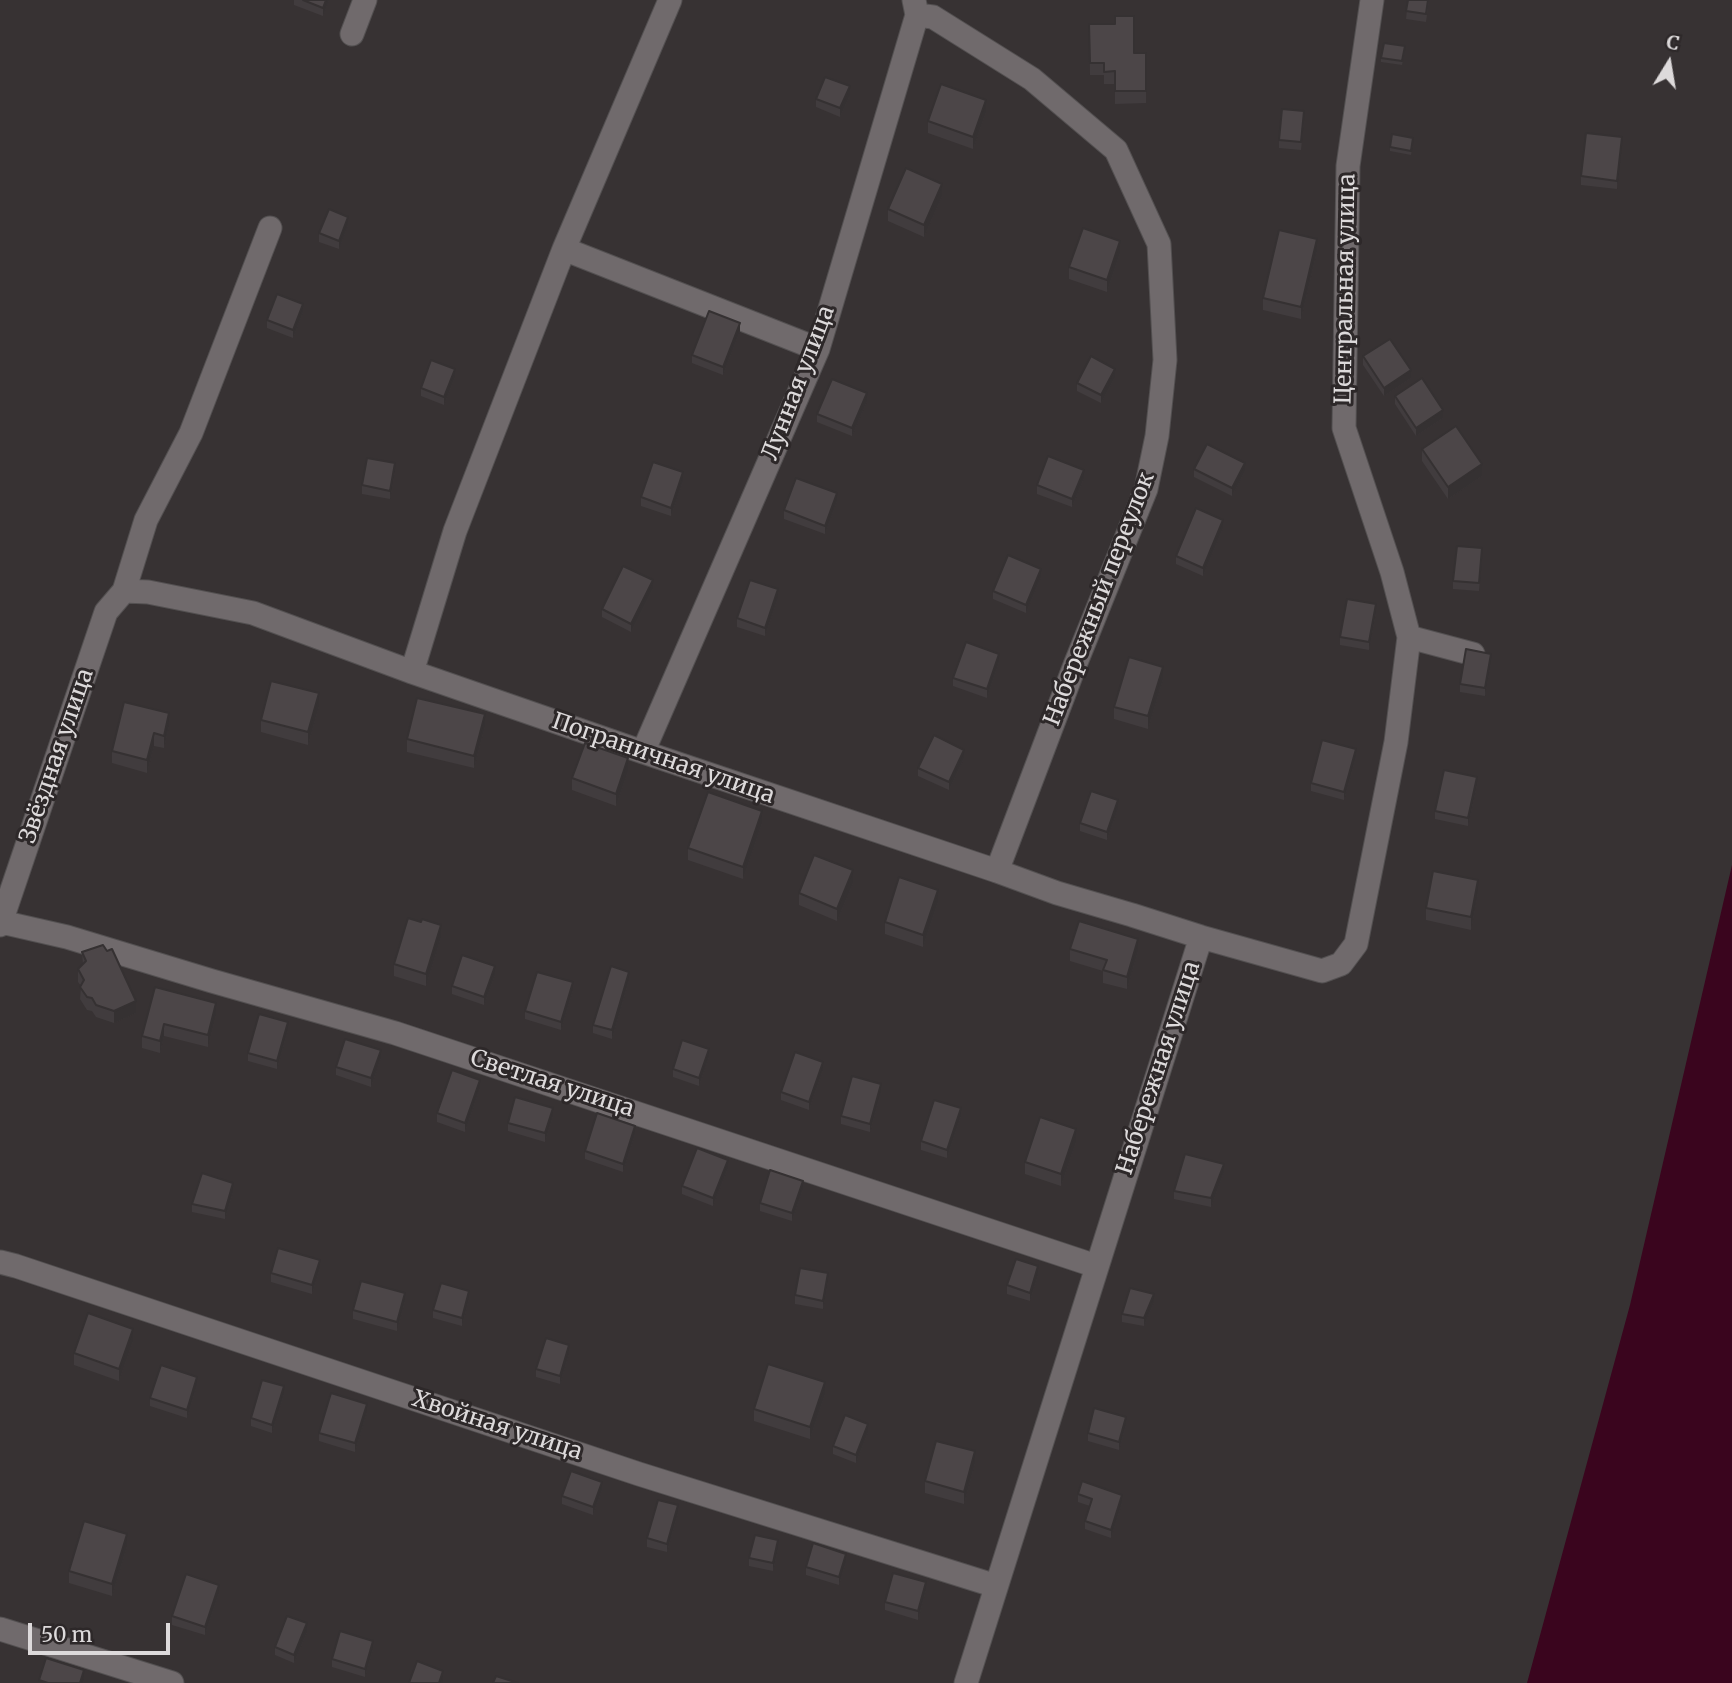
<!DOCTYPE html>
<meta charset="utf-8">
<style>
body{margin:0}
#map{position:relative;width:1732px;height:1683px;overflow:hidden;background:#373233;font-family:Merriweather,serif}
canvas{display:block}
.north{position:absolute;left:1634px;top:28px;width:70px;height:70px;-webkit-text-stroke:5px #2d2829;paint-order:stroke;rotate:11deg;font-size:19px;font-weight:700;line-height:28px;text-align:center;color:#dddadb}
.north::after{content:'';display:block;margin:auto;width:24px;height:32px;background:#dddadb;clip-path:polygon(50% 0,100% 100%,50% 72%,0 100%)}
.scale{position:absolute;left:28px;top:1623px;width:142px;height:32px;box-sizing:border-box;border:4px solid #dddadb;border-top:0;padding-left:9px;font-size:21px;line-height:24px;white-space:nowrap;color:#dddadb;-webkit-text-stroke:5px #2d2829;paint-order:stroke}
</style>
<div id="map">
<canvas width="1732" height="1683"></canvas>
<div class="north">С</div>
<div class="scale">50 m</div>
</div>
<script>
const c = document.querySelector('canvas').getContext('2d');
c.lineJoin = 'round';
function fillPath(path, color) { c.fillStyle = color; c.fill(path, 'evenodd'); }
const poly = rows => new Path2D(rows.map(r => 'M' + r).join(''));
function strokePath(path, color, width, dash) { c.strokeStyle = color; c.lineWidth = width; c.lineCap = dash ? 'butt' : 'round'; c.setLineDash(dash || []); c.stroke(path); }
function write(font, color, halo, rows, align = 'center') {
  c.font = font + ' Merriweather,serif'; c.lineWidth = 6; c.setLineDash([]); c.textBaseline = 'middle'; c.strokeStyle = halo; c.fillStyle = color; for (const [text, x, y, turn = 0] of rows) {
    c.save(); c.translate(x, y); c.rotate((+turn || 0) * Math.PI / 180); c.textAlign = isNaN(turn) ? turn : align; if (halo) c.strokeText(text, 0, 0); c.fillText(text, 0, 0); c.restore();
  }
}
const water = poly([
 [1732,865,1732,1683,1527,1683,1630,1305]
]);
const minor = poly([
 [917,15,933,17,1032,79,1116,150,1159,244,1165,360,1157,436,1146,489,1075,665,997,871],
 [352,34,365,0],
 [564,249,818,349],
 [124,591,148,592,253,613,412,672,643,752,997,871,1057,893,1132,915,1201,937,1322,971,1341,964,1356,944,1396,742,1409,637,1392,572,1344,428,1348,166,1372,0],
 [1409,637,1473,654],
 [412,672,455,531,564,249,670,0],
 [643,752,818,349,917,15,914,0],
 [1,922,67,937,212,981,395,1033,1096,1266],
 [0,925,106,612,124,591,146,520,191,433,270,228],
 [0,1262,16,1266,639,1474,996,1586],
 [0,1629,172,1683],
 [966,1683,1201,937]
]);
const wall = poly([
 [294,0,329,0,323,16,294,5],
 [1408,0,1429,0,1426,22,1406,19],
 [1089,24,1134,53,1146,53,1146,103,1115,104,1115,84,1104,84,1104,75,1090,75],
 [1405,50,1402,65,1381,62,1381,58],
 [850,95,840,117,816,107,816,99],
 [986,112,973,149,928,133,928,121],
 [1304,119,1301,150,1279,148,1279,140],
 [1413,143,1411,155,1390,151,1390,147],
 [1622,145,1617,189,1581,185,1581,176],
 [942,196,924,237,888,221,888,209],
 [348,225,339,249,319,242,319,233],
 [1317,251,1301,319,1263,310,1263,298],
 [1120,253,1107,292,1069,279,1069,267],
 [303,312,293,338,267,328,267,320],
 [740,331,723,375,692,363,692,355],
 [1363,356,1411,378,1384,396,1363,365],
 [455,377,444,405,421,396,421,388],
 [1115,377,1101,403,1077,391,1077,383],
 [1395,396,1443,418,1416,436,1395,404],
 [867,401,852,436,817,422,817,414],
 [1422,449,1482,476,1448,499,1422,461],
 [1194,469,1245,471,1232,496,1194,477],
 [395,471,390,499,362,494,362,485],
 [1084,478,1072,507,1037,494,1037,485],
 [683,481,671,516,641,506,641,497],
 [837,501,825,534,784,519,784,510],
 [1223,528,1203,576,1176,564,1176,556],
 [1482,556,1479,591,1453,589,1453,581],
 [1041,577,1026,613,993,599,993,591],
 [653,588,631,632,602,617,602,609],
 [778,598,765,636,737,627,737,618],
 [1376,612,1369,650,1340,645,1340,637],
 [999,662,987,698,953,686,953,678],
 [1491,662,1485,696,1460,692,1460,684],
 [1163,679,1148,729,1114,719,1114,707],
 [319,706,308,745,261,732,261,720],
 [169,726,164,748,154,746,147,773,112,763,112,751],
 [485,726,474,768,407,752,407,739],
 [1356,757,1344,800,1311,791,1311,783],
 [964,758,949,790,918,776,918,768],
 [628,771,616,806,572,790,572,778],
 [1477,785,1468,826,1435,819,1435,811],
 [1118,809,1107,840,1080,831,1080,823],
 [762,823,743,879,688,860,688,848],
 [853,883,837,921,799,905,799,893],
 [1478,893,1471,930,1426,920,1426,908],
 [938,902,923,947,885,934,885,922],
 [441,937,426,986,394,976,394,964],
 [1070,949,1138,951,1127,989,1103,983,1103,971,1070,961],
 [82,952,136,1013,114,1023,96,1017,92,1011,87,1010,80,999,81,986,78,982,78,969,83,965],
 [495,975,484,1005,452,994,452,986],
 [629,980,612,1039,593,1033,593,1025],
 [155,987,216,1015,208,1047,164,1036,160,1053,142,1048,142,1036],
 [573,990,561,1030,525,1019,525,1011],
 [288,1030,277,1069,248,1061,248,1053],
 [709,1057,699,1086,673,1077,673,1069],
 [381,1058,371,1087,336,1075,336,1067],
 [823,1070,809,1110,781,1100,781,1092],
 [480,1088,465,1132,437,1122,437,1113],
 [881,1092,870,1132,841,1124,841,1116],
 [553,1116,545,1142,508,1131,508,1123],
 [961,1116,947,1158,921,1150,921,1141],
 [635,1134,623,1172,585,1159,585,1151],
 [1076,1142,1061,1186,1025,1174,1025,1162],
 [728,1168,713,1206,682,1194,682,1186],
 [1224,1172,1211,1207,1174,1199,1174,1191],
 [803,1189,792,1221,760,1211,760,1203],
 [233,1192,225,1219,192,1212,192,1204],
 [320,1268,312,1294,271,1282,271,1273],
 [1038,1275,1030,1301,1007,1294,1007,1285],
 [828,1281,823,1309,795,1304,795,1295],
 [469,1299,462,1326,433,1318,433,1310],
 [405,1301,397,1331,353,1319,353,1310],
 [1154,1302,1144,1326,1122,1322,1122,1314],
 [133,1341,119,1381,74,1365,74,1353],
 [569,1354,560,1384,536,1377,536,1369],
 [197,1385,187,1418,150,1406,150,1398],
 [284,1394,272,1433,251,1426,251,1418],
 [825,1394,810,1439,754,1421,754,1409],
 [367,1412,355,1452,319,1441,319,1433],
 [1126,1425,1119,1450,1088,1441,1088,1433],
 [868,1432,856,1463,833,1454,833,1446],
 [975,1463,964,1504,925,1493,925,1481],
 [602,1490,593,1515,562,1504,562,1496],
 [1078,1494,1122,1503,1111,1538,1085,1529,1085,1521,1090,1506,1078,1502],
 [678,1513,667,1552,647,1547,647,1538],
 [127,1546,112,1596,69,1583,69,1571],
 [778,1549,773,1571,749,1566,749,1558],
 [846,1562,839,1585,806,1575,806,1567],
 [926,1590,918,1620,885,1610,885,1602],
 [219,1593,205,1635,172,1625,172,1616],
 [307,1632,294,1663,275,1655,275,1647],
 [373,1649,365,1677,332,1667,332,1659]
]);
const shadedWall = poly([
 [326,0,329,0,323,16,323,8],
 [850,86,850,95,840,117,840,108],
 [986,100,986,112,973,149,973,137],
 [1622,137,1622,145,1617,189,1617,181],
 [942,184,942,196,924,237,924,225],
 [348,217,348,225,339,249,339,241],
 [1317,239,1317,251,1301,319,1301,307],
 [1120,241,1120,253,1107,292,1107,280],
 [303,304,303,312,293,338,293,330],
 [740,323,740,331,723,375,723,367],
 [455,369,455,377,444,405,444,397],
 [1115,369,1115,377,1101,403,1101,395],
 [1411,370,1411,378,1384,396,1384,388],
 [867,393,867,401,852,436,852,428],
 [1443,410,1443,418,1416,436,1416,428],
 [395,463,395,471,390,499,390,491],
 [1245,463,1245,471,1232,496,1232,488],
 [1482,464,1482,476,1448,499,1448,487],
 [1084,470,1084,478,1072,507,1072,499],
 [683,472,683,481,671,516,671,508],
 [837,493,837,501,825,534,825,526],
 [1223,520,1223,528,1203,576,1203,568],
 [1041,569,1041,577,1026,613,1026,605],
 [653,580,653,588,631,632,631,624],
 [778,589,778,598,765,636,765,628],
 [1376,604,1376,612,1369,650,1369,642],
 [999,654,999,662,987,698,987,689],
 [1491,654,1491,662,1485,696,1485,688],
 [1163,667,1163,679,1148,729,1148,716],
 [319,693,319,706,308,745,308,732],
 [169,713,169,726,164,748,164,736],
 [485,714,485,726,474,768,474,756],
 [154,733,154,746,147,773,147,760],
 [1356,749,1356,757,1344,800,1344,792],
 [964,750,964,758,949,790,949,782],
 [628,758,628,771,616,806,616,794],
 [1477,777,1477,785,1468,826,1468,818],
 [1118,800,1118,809,1107,840,1107,832],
 [762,811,762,823,743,879,743,867],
 [853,870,853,883,837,921,837,909],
 [1478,880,1478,893,1471,930,1471,917],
 [938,890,938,902,923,947,923,935],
 [441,925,441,937,426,986,426,974],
 [1138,939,1138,951,1127,989,1127,977],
 [495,966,495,975,484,1005,484,997],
 [629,972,629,980,612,1039,612,1030],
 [573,982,573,990,561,1030,561,1022],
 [136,1001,136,1013,114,1023,114,1011],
 [216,1003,216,1015,208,1047,208,1035],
 [288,1022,288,1030,277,1069,277,1061],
 [164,1024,164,1036,160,1053,160,1041],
 [709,1049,709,1057,699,1086,699,1078],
 [381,1050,381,1058,371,1087,371,1078],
 [823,1062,823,1070,809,1110,809,1102],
 [480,1080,480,1088,465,1132,465,1123],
 [881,1084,881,1092,870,1132,870,1124],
 [553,1108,553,1116,545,1142,545,1133],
 [961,1108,961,1116,947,1158,947,1150],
 [635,1126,635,1134,623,1172,623,1164],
 [1076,1129,1076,1142,1061,1186,1061,1174],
 [728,1160,728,1168,713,1206,713,1198],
 [1224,1164,1224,1172,1211,1207,1211,1198],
 [803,1181,803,1189,792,1221,792,1213],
 [233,1183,233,1192,225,1219,225,1211],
 [320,1260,320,1268,312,1294,312,1285],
 [1038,1266,1038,1275,1030,1301,1030,1293],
 [828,1273,828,1281,823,1309,823,1301],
 [469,1291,469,1299,462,1326,462,1318],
 [405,1293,405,1301,397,1331,397,1322],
 [1154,1294,1154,1302,1144,1326,1144,1318],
 [133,1329,133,1341,119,1381,119,1369],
 [569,1345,569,1354,560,1384,560,1376],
 [197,1377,197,1385,187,1418,187,1410],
 [825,1382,825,1394,810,1439,810,1427],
 [284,1386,284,1394,272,1433,272,1425],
 [367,1404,367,1412,355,1452,355,1443],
 [1126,1417,1126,1425,1119,1450,1119,1442],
 [868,1424,868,1432,856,1463,856,1455],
 [975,1451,975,1463,964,1504,964,1492],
 [602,1482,602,1490,593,1515,593,1507],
 [1122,1495,1122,1503,1111,1538,1111,1530],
 [678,1505,678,1513,667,1552,667,1544],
 [127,1534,127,1546,112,1596,112,1584],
 [778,1540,778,1549,773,1571,773,1563],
 [846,1554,846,1562,839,1585,839,1577],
 [926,1582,926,1590,918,1620,918,1611],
 [219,1585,219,1593,205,1635,205,1627],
 [307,1623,307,1632,294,1663,294,1655],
 [373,1641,373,1649,365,1677,365,1669],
 [84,1670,84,1679,82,1683,80,1683],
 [443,1671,443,1679,442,1683,439,1683]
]);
const building = poly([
 [303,0,326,0,323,8,303,0],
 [1408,0,1428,0,1426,14,1406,11,1408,0],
 [1115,16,1134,16,1134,53,1146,53,1146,91,1115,91,1115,71,1104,72,1104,63,1090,63,1089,24,1115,24,1115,16],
 [1384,43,1405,46,1402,61,1381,58,1384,43],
 [825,77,850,86,840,108,816,99,825,77],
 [941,84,986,100,973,137,928,121,941,84],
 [1282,109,1304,111,1301,142,1279,140,1282,109],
 [1586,133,1622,137,1617,181,1581,176,1586,133],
 [1392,134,1413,138,1411,151,1390,147,1392,134],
 [906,168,942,184,924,225,888,209,906,168],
 [329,209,348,217,339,241,319,233,329,209],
 [1083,228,1120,241,1107,280,1069,267,1083,228],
 [1279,230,1317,239,1301,307,1263,298,1279,230],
 [277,294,303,304,293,330,267,320,277,294],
 [709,311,740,323,723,367,692,355,709,311],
 [1390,339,1411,370,1384,388,1363,356,1390,339],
 [1091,356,1115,369,1101,395,1077,383,1091,356],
 [431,360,455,369,444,397,421,388,431,360],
 [1422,378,1443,410,1416,428,1395,396,1422,378],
 [832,379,867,393,852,428,817,414,832,379],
 [1456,426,1482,464,1448,487,1422,449,1456,426],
 [1207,444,1245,463,1232,488,1194,469,1207,444],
 [1048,456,1084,470,1072,499,1037,485,1048,456],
 [367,458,395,463,390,491,362,485,367,458],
 [653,462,683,472,671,508,641,497,653,462],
 [796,478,837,493,825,526,784,510,796,478],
 [1196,508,1223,520,1203,568,1176,556,1196,508],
 [1457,546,1482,548,1479,583,1453,581,1457,546],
 [1008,555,1041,569,1026,605,993,591,1008,555],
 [623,566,653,580,631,624,602,609,623,566],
 [750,580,778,589,765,628,737,618,750,580],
 [1347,599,1376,604,1369,642,1340,637,1347,599],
 [966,642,999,654,987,689,953,678,966,642],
 [1466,649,1491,654,1485,688,1460,684,1466,649],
 [1129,657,1163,667,1148,716,1114,707,1129,657],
 [271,681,319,693,308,732,261,720,271,681],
 [417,698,485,714,474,756,407,739,417,698],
 [124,702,169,713,164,736,154,733,147,760,112,751,124,702],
 [934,735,964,750,949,782,918,768,934,735],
 [1322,740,1356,749,1344,792,1311,783,1322,740],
 [585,743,628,758,616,794,572,778,585,743],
 [1444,770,1477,777,1468,818,1435,811,1444,770],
 [1091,791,1118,800,1107,832,1080,823,1091,791],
 [708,792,762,811,743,867,688,848,708,792],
 [814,855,853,870,837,909,799,893,814,855],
 [1433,871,1478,880,1471,917,1426,908,1433,871],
 [899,877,938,890,923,935,885,922,899,877],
 [408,918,421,922,422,919,441,925,426,974,394,964,408,918],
 [1079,921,1138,939,1127,977,1103,970,1107,960,1070,949,1079,921],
 [103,945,107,951,112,949,136,1001,114,1011,96,1005,92,998,87,997,80,987,84,980,78,969,86,961,82,952,103,945],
 [462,955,495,966,484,997,452,986,462,955],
 [611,966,629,972,612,1030,593,1025,611,966],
 [537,972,573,982,561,1022,525,1011,537,972],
 [155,987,216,1003,208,1035,164,1024,160,1041,142,1036,155,987],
 [259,1014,288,1022,277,1061,248,1053,259,1014],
 [345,1039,381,1050,371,1078,336,1067,345,1039],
 [682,1040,709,1049,699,1078,673,1069,682,1040],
 [795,1052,823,1062,809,1102,781,1092,795,1052],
 [452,1070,480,1080,465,1123,437,1113,452,1070],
 [852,1076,881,1084,870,1124,841,1116,852,1076],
 [515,1097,553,1108,545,1133,508,1123,515,1097],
 [934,1100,961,1108,947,1150,921,1141,934,1100],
 [597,1113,635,1126,623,1164,585,1151,597,1113],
 [1040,1117,1076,1129,1061,1174,1025,1162,1040,1117],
 [697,1148,728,1160,713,1198,682,1186,697,1148],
 [1185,1154,1224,1164,1211,1198,1174,1191,1185,1154],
 [770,1170,803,1181,792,1213,760,1203,770,1170],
 [202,1173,233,1183,225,1211,192,1204,202,1173],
 [278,1248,320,1260,312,1285,271,1273,278,1248],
 [1016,1259,1038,1266,1030,1293,1007,1285,1016,1259],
 [800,1268,828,1273,823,1301,795,1295,800,1268],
 [361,1281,405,1293,397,1322,353,1310,361,1281],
 [441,1283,469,1291,462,1318,433,1310,441,1283],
 [1130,1288,1154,1294,1144,1318,1122,1314,1130,1288],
 [88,1313,133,1329,119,1369,74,1353,88,1313],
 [546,1338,569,1345,560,1376,536,1369,546,1338],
 [768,1364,825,1382,810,1427,754,1409,768,1364],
 [161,1365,197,1377,187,1410,150,1398,161,1365],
 [262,1380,284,1386,272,1425,251,1418,262,1380],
 [331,1393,367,1404,355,1443,319,1433,331,1393],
 [1094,1408,1126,1417,1119,1442,1088,1433,1094,1408],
 [845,1415,868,1424,856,1455,833,1446,845,1415],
 [936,1441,975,1451,964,1492,925,1481,936,1441],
 [571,1471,602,1482,593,1507,562,1496,571,1471],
 [1082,1481,1122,1495,1111,1530,1085,1521,1092,1499,1078,1494,1082,1481],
 [658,1500,678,1505,667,1544,647,1538,658,1500],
 [84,1521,127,1534,112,1584,69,1571,84,1521],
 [755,1535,778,1540,773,1563,749,1558,755,1535],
 [813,1543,846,1554,839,1577,806,1567,813,1543],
 [893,1573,926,1582,918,1611,885,1602,893,1573],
 [186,1574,219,1585,205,1627,172,1616,186,1574],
 [287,1616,307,1623,294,1655,275,1647,287,1616],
 [340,1631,373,1641,365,1669,332,1659,340,1631],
 [46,1658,84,1670,80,1683,48,1683,39,1680,46,1658],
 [417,1661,443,1671,439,1683,409,1683,417,1661],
 [496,1676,518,1683,493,1683,496,1676]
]);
const streetNames = [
 ["Центральная улица",1346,289,-89],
 ["Лунная улица",799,383,-69],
 ["Набережный переулок",1100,599,-69],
 ["Звёздная улица",57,756,-71],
 ["Пограничная улица",663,759,19],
 ["Набережная улица",1159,1068,-72],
 ["Светлая улица",552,1084,18],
 ["Хвойная улица",497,1426,18]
];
fillPath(water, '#3a051e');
strokePath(minor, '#535051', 25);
strokePath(minor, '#706a6c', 23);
fillPath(wall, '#413c3e');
fillPath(shadedWall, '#353132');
fillPath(building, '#4c4648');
strokePath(building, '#353132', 2);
write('23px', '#dddadb', '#2d2829', streetNames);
</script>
